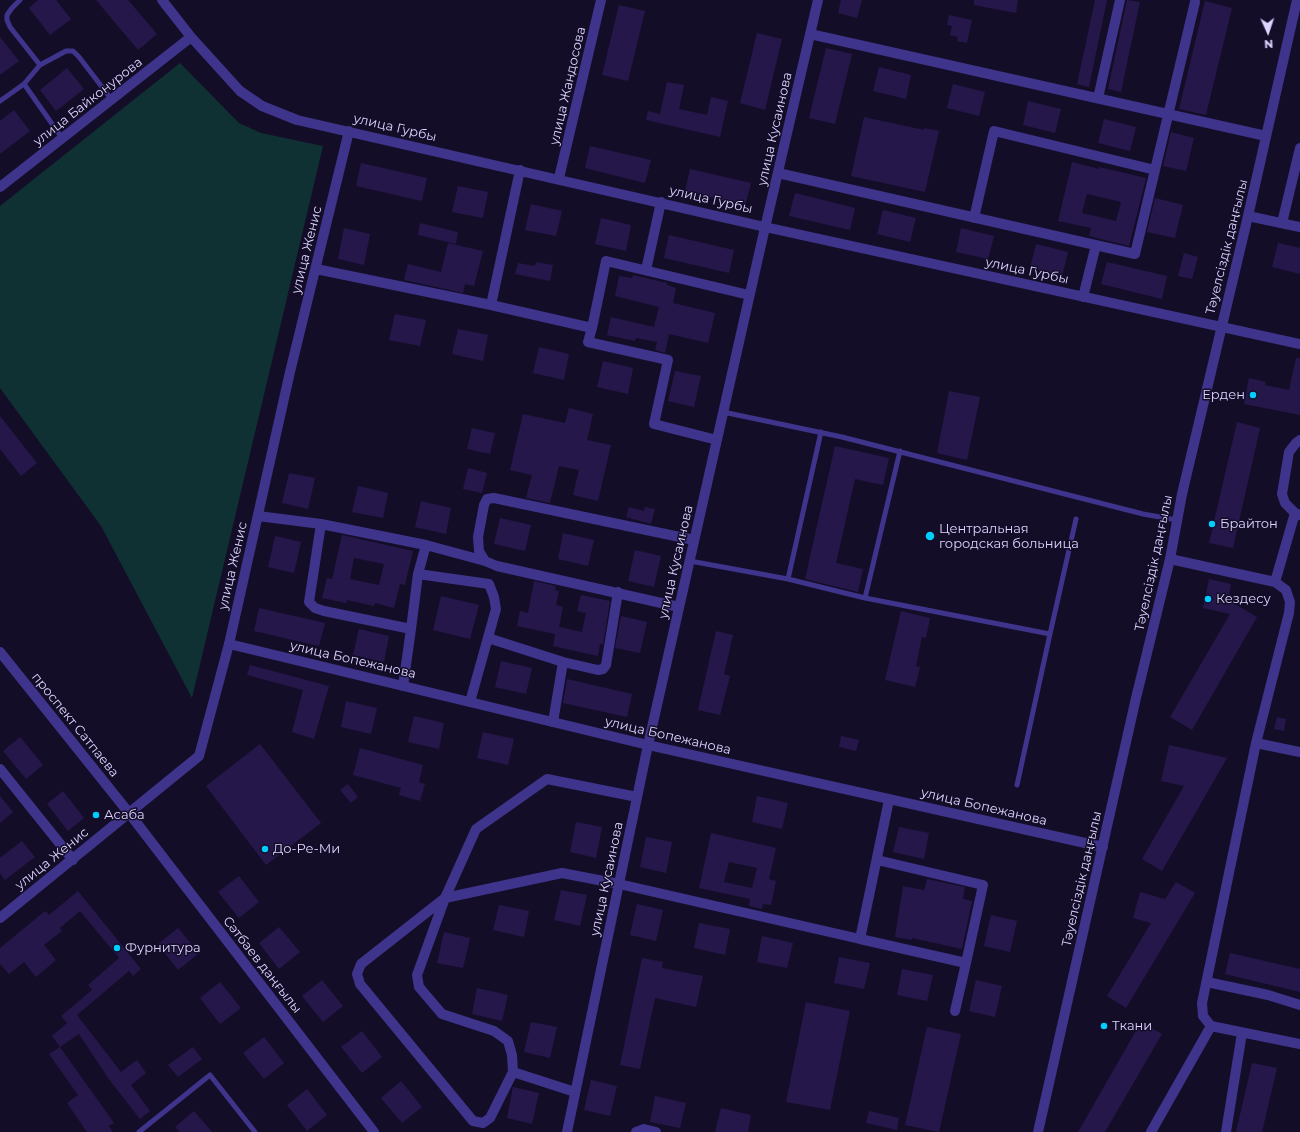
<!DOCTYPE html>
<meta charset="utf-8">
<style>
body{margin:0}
#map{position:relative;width:1300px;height:1132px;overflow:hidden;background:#140d28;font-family:Montserrat,sans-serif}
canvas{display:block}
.north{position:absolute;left:1248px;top:12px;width:40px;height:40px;-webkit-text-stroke:3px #140d28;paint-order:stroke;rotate:177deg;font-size:11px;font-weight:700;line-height:16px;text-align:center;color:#ddd4ff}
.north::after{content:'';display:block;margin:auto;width:14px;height:18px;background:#ddd4ff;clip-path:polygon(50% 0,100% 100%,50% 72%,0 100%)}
</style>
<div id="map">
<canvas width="1300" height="1132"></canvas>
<div class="north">N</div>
</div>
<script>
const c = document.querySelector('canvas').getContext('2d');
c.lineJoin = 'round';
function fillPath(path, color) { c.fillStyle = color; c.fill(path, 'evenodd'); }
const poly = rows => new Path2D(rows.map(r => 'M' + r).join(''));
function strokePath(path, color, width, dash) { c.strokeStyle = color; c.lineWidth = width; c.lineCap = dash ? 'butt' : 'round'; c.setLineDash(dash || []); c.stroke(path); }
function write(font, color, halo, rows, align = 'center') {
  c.font = font + ' Montserrat,sans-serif'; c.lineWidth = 3; c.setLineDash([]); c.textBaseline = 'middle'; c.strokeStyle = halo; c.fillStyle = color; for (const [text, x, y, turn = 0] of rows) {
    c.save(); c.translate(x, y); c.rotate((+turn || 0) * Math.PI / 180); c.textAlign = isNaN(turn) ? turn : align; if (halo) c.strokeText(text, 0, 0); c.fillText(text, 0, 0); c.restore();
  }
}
const green = poly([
 [180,63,239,123,261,133,323,146,192,698,101,526,0,388,0,206]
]);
const building = poly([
 [38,0,56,0,71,19,50,35,29,8],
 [96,0,128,0,157,34,138,50],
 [841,0,862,0,857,18,838,13],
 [974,0,1018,0,1016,13,974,5],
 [1095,0,1107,0,1089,87,1077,84],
 [1127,0,1140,2,1121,92,1108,89],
 [1205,1,1232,8,1206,115,1179,109],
 [619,5,645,11,628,81,602,75],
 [949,15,972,20,967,43,957,41,958,37,950,35,952,26,947,25],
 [757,33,782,39,765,110,740,103],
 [0,37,19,61,0,75],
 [826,48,852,54,835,124,809,118],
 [879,67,911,75,906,99,873,91],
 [67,68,84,89,56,111,40,90],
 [667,82,684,85,679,109,707,115,711,97,728,101,720,137,646,120,648,111,660,114],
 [953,84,985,92,979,116,947,108],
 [1028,101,1061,109,1055,133,1023,125],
 [14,110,30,131,0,154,0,121],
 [864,117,924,130,924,128,939,131,925,192,851,176],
 [1104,119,1136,127,1130,151,1098,143],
 [1171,132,1194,138,1186,171,1163,166],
 [590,146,651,160,645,183,585,168],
 [1072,162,1099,169,1099,167,1146,178,1129,246,1089,236,1091,228,1058,221],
 [1087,194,1121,202,1116,221,1082,213],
 [361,163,427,178,422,201,356,186],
 [690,169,751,183,745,206,685,191],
 [458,186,488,192,483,218,452,212],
 [795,193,855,208,850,230,789,216],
 [1155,198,1183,205,1175,238,1147,232],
 [531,204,562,211,556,236,525,230],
 [883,210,916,218,910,242,877,234],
 [601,218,631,225,626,251,595,244],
 [420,223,458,232,456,244,418,235],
 [344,228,370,234,364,265,338,259],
 [961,228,994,236,988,259,956,252],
 [669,235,734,250,729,273,664,258],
 [448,243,483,251,474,286,465,284,463,293,404,280,408,264,441,272],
 [1278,243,1300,248,1300,274,1272,267],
 [1036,244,1068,252,1062,276,1030,268],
 [1184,253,1198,257,1192,279,1178,276],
 [536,262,553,265,550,281,515,274,518,263,535,266],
 [1107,262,1167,276,1162,299,1101,284],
 [633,275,667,283,667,285,676,288,673,303,715,313,708,343,669,334,665,353,655,350,657,342,636,338,635,341,607,335,611,317,654,327,659,307,615,296,619,276,632,278],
 [395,314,426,320,420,346,389,340],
 [458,329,488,335,483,361,452,354],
 [539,347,569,354,564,380,533,373],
 [1296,358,1300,358,1300,415,1244,404,1249,378,1266,382,1265,385,1289,390],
 [603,361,633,368,628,394,597,387],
 [675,371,701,376,694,407,668,401],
 [949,391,980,397,967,460,937,453],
 [569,408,593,414,587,440,611,445,598,501,573,495,579,470,559,466,550,503,526,498,532,475,510,470,523,414,565,423],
 [0,416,37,463,21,476,0,449],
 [1237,422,1260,428,1233,548,1209,543],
 [472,428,495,433,490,454,467,449],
 [835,446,889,458,883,485,855,479,836,563,863,569,858,592,805,579],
 [468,468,487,473,482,493,463,489],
 [289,473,315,478,308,509,282,503],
 [358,486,388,493,383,518,352,512],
 [421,501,451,508,446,534,415,527],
 [629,507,644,511,645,507,655,509,651,524,626,517],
 [500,518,531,525,525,551,494,544],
 [563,533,594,540,588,566,558,559],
 [342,535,413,551,405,585,400,584,394,608,375,603,374,606,347,600,346,603,322,598,327,578,332,579],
 [354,558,384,564,379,585,350,579],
 [275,536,301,542,294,573,268,567],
 [635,550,661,556,654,587,628,581],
 [1209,579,1231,584,1228,600,1257,617,1192,730,1170,717,1230,614,1203,608],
 [534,581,556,586,555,590,559,591,556,605,563,607,559,627,582,632,586,613,577,611,581,595,610,601,603,645,600,644,598,656,553,646,555,634,517,626,520,611,528,613],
 [441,596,479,605,470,639,433,630],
 [259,608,325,623,319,646,254,631],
 [901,611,930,618,926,638,922,637,916,666,920,667,915,687,885,680],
 [621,616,647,622,640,653,615,648],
 [359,629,389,636,384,662,353,655],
 [716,631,733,635,724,674,730,676,720,715,698,710],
 [501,661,532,668,526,694,495,687],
 [250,665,329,686,314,739,292,732,303,690,247,675],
 [567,679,632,694,627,717,563,703],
 [346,701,377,708,371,734,341,727],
 [414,716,444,723,439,749,408,742],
 [1277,717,1286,719,1284,731,1274,729],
 [483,732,514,739,508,765,477,758],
 [841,736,859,740,856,751,839,747],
 [20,737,43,765,26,779,3,751],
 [260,744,321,823,266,865,206,786],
 [1169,745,1227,758,1162,871,1142,859,1184,786,1161,781],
 [360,748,423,765,419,782,425,784,420,801,399,795,401,788,353,775],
 [348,784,358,797,351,803,340,790],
 [63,791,84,818,68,831,47,804],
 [0,796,13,812,0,823],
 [757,796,788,803,782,829,752,822],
 [576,822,602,827,596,858,570,852],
 [899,827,929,833,924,859,893,852],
 [711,833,776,848,769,879,776,881,771,905,763,904,762,909,749,906,750,899,699,888],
 [729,862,757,868,752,888,724,882],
 [646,837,672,842,666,873,640,867],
 [22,841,35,857,5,880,0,873,0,858],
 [239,876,259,902,239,918,218,892],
 [927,879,965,887,963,899,972,901,962,949,912,938,912,940,895,937,903,886,924,890],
 [1176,882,1195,893,1126,1008,1107,996,1151,923,1133,918,1140,892,1165,899],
 [561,890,587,895,580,926,554,920],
 [78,891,141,969,133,976,129,971,77,1015,121,1072,137,1060,146,1073,131,1085,150,1111,140,1119,108,1078,79,1034,60,1047,52,1036,67,1023,61,1016,92,990,88,985,119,958,80,911,60,928,62,931,44,945,56,960,36,977,24,962,9,974,0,964,0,948,45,911,49,915],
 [637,904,663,910,656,941,630,935],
 [499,905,529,911,524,937,493,930],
 [991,915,1017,921,1010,952,984,946],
 [699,923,730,929,725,955,694,948],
 [279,927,300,952,279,969,259,943],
 [178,928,199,953,178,970,158,944],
 [444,932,470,938,463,968,437,963],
 [762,936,793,943,787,968,757,962],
 [1230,953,1300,969,1300,992,1225,974],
 [839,957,870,963,864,989,834,983],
 [642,958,663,962,662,968,703,976,696,1007,655,998,640,1069,620,1065],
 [902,969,933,975,927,1001,897,995],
 [322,980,343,1006,323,1022,302,996],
 [976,980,1002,986,995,1017,969,1011],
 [220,982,241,1008,220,1024,200,998],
 [477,988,508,995,502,1021,472,1014],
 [806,1002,850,1011,830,1110,786,1102],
 [531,1022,557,1027,550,1058,524,1052],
 [1141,1022,1162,1034,1105,1132,1078,1132],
 [927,1027,961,1034,939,1132,905,1125],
 [362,1031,382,1057,362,1073,341,1047],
 [264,1037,284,1063,264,1079,243,1053],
 [60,1047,114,1123,109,1126,113,1132,87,1132,67,1103,78,1095,49,1054],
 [193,1047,202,1059,178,1077,168,1065],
 [1252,1063,1277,1068,1262,1132,1236,1132],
 [591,1080,617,1086,610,1116,584,1110],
 [401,1081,422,1107,402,1123,381,1098],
 [513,1087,539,1093,532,1124,507,1118],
 [307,1089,327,1115,307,1131,287,1105],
 [655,1096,686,1103,680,1128,650,1122],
 [721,1108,751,1115,748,1132,715,1132],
 [194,1111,212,1132,180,1132,175,1127],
 [869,1111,899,1118,897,1130,866,1123]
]);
const service = poly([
 [20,0,12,8,7,15,7,20,10,27,40,65],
 [24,84,62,138],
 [0,101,24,84,40,65,66,51,73,51,79,57,112,100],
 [723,412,842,437,1143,514,1177,520],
 [690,561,788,579,865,598,900,451],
 [788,579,821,432],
 [865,598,1050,634,1017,785],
 [1050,634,1076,519],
 [139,1132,210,1075,255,1132]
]);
const minor = poly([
 [162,0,191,37,240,91,262,106,297,120,765,227,1300,344],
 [810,34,1266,136],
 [1098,98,1120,0],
 [778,173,1135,254,1195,2],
 [559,178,601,0],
 [0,187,191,37],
 [1248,216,1300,227],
 [974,218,994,131,1155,170],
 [1282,223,1300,148],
 [316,269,491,305,520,170],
 [646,270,661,202],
 [1083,297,1096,245],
 [491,305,592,328,588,342,668,360,654,424,717,440],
 [592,328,606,261,749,295],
 [1300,440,1296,443,1289,452,1282,494,1285,503,1295,513,1300,515],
 [258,516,321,524,309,602,315,608,324,611,411,629,403,686],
 [321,524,426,545],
 [1170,559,1275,582,1286,590,1290,602,1289,613,1256,743,1202,1003,1203,1016,1211,1026,1300,1044],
 [418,574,489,584,494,597,496,609,470,702],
 [1275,582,1295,513],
 [679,607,497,566,485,561,479,551,478,537,484,505,487,499,494,498,694,540],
 [411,629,418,574,426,545,485,561],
 [488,638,563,662,598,670,603,669,606,665,618,592],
 [553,722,563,662],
 [1256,743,1300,752],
 [0,769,73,860],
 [877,860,983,885,966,963],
 [0,918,199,756,229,644,290,372,349,131],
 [860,939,966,963,955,1011],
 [1207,982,1268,995,1300,1005],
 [513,1072,512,1055,508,1041,494,1031,442,1014,419,987,417,975,445,898,562,873,619,884,860,939,889,800],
 [575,1092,513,1072,490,1118,483,1123,473,1121,360,984,357,974,361,964,445,898,476,829,547,779,637,797],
 [567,1132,648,745,761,245,818,0],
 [636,1132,644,1129,656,1132],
 [1151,1132,1211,1026],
 [1226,1132,1242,1033]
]);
const tertiary = poly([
 [229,644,648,745,1103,847],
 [0,652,129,813,374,1132],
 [1038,1132,1136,698,1170,559,1182,494,1248,216,1297,0]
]);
const markers = [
 [1253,395,4,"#00ceff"],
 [1212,524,4,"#00ceff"],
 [930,536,5,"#00ceff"],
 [1208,599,4,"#00ceff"],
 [96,815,4,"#00ceff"],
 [265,849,4,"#00ceff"],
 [117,948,4,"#00ceff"],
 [1104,1026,4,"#00ceff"]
];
const streetNames = [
 ["улица Жандосова",568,86,-77],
 ["улица Байконурова",88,102,-38],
 ["улица Гурбы",395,128,13],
 ["улица Кусаинова",775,129,-77],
 ["улица Гурбы",711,200,13],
 ["Тәуелсіздік даңғылы",1227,247,-76],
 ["улица Женис",307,250,-76],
 ["улица Гурбы",1027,271,12],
 ["улица Кусаинова",676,562,-77],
 ["Тәуелсіздік даңғылы",1154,563,-78],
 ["улица Женис",233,566,-77],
 ["улица Бопежанова",353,660,13],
 ["проспект Сатпаева",75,725,51],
 ["улица Бопежанова",668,736,13],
 ["улица Бопежанова",984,807,13],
 ["улица Женис",52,859,-39],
 ["улица Кусаинова",607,879,-78],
 ["Тәуелсіздік даңғылы",1082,879,-77],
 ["Сәтбаев даңғылы",262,965,52]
];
const poiNames = [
 ["Ерден",1245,395,"right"],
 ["Брайтон",1220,524],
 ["Центральная",939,529],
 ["городская больница",939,544],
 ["Кездесу",1216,599],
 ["Асаба",104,815],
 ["До-Ре-Ми",273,849],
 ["Фурнитура",125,948],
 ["Ткани",1112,1026]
];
fillPath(green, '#0f3133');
fillPath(building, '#26174b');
strokePath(service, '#3f348b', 5);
strokePath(minor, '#3f348b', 10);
strokePath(tertiary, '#3f348b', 10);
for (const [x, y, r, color] of markers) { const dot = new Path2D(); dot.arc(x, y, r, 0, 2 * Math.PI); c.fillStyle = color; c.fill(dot); strokePath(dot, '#140d28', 1.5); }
write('13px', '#ddd4ff', '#140d28', streetNames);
write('13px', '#ddd4ff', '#140d28', poiNames, 'left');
</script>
